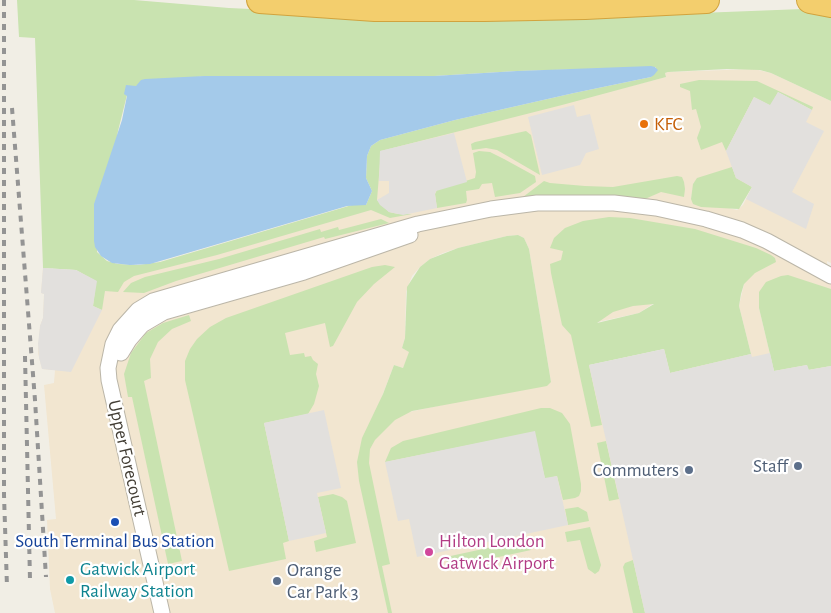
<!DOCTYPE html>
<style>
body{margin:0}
canvas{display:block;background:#f1eee5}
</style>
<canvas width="831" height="613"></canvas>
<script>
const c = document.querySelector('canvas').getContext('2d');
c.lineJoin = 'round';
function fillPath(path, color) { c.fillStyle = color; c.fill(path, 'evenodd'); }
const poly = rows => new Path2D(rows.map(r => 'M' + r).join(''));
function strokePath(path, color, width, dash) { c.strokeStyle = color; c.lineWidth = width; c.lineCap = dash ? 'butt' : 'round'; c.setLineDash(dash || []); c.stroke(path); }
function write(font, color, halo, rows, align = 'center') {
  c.font = font + ' "Alegreya Sans",sans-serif'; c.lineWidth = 4.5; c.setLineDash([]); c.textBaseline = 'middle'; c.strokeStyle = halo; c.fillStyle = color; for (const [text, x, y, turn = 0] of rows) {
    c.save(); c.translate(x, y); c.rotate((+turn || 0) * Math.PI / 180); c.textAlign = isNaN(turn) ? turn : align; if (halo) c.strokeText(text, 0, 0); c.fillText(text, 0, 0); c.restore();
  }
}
const commercial = poly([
 [754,69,771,73,831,101,831,263,827,261,827,264,831,267,831,327,759,308,774,371,807,365,809,370,831,366,831,613,55,613,50,589,47,520,56,519,44,385,54,383,55,370,42,369,38,353,40,326,43,318,44,294,41,293,43,268,120,277,368,209,380,151,666,77,665,73,668,72],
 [694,182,752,187,743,205,737,210,691,199],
 [518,235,524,238,529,249,551,382,409,412,378,428,366,438,394,365,403,368,410,352,402,348,405,338,406,292,412,276,420,267,430,259,443,253,458,248,507,236],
 [744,284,739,306,751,354,670,373,589,365,584,325,639,313,654,303]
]);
const green = poly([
 [17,0,134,0,229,8,445,18,544,19,803,9,831,15,831,101,771,73,760,70,727,69,668,72,665,73,666,77,562,105,381,151,377,200,389,212,398,214,412,214,390,218,371,210,217,255,134,276,124,282,118,292,105,291,102,310,93,306,96,281,76,270,43,268,35,38,19,37],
 [656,67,651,77,574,93,455,120,380,140,371,146,367,156,366,178,372,191,366,205,352,205,160,262,138,265,118,264,107,261,97,252,118,131,127,95,136,86,204,76,434,76,517,71],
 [699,80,757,81,813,107,812,110,778,92,771,106,754,97,726,151,722,142,701,150,697,138,701,127,696,109,692,110,690,91,680,87,680,84],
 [526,131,531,135,540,175,497,150,486,148,472,150,471,144,475,142],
 [479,151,490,152,504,159,535,176,536,182,520,193,495,197,492,183,482,184,479,189,466,191,467,200,466,203,437,208,435,194,437,190,475,178,476,172,473,153],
 [732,167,736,178,752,187,739,209,701,207,693,204,691,199,693,184,697,178],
 [677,176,682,177,684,182,685,189,684,197,661,192,645,199,588,195,556,195,523,197,544,181,550,183,585,186,613,187],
 [609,217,630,218,695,229,756,248,771,255,775,258,776,262,755,273,744,284,741,294,739,306,751,354,670,373,664,349,589,365,602,425,591,427,571,335,562,325,551,273,550,264,561,260,563,251,550,248,554,238,565,228,583,221],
 [654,304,639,313,597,323,613,312,633,306],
 [381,219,389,223,325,239,324,237,176,281,144,293,123,292,131,283,145,277,219,259,320,229,321,232,338,227,339,230],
 [518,235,524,238,529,249,551,382,547,386,412,411,395,420,375,440,370,449,369,463,390,564,382,566,392,613,388,613,359,481,357,462,362,438,383,394,394,365,403,368,409,352,402,348,405,338,407,287,420,267,430,259,458,248,507,236],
 [385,265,395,267,374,284,357,302,333,346,330,347,325,323,285,333,290,355,304,353,305,357,311,356,313,360,318,364,316,374,319,386,314,404,308,414,264,423,289,541,283,543,286,559,229,571,185,380,185,361,190,349,197,339,210,327,226,318,372,267],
 [788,275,831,289,831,366,808,370,807,365,774,371,759,308,759,292,766,282,781,276],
 [189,315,191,321,172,329,158,342,150,359,151,378,144,381,182,561,168,564,132,397,128,397,124,374,131,353,146,333,163,323],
 [541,408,550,408,562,413,570,424,581,484,581,491,579,496,575,498,563,500,557,476,545,479,534,432,385,462,391,448,403,441],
 [606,441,619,499,609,501,597,443],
 [333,494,342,497,347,501,356,543,316,552,314,541,327,537,318,497],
 [578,507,587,512,589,521,568,525,565,509],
 [590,527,601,565,599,571,595,574,588,569,580,540,567,542,565,532],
 [529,539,531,550,448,568,446,557],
 [633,560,645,613,633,613,623,567,625,563]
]);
const parking = poly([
 [778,92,812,110,806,122,824,131,792,192,814,204,806,229,746,199,752,187,736,178,726,151,754,97,770,105],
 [574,105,577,117,590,114,599,149,586,153,580,165,542,175,528,117],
 [454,133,467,182,436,191,435,194,437,208,403,215,389,212,380,205,377,200,389,193,389,181,379,181,380,151],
 [43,268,76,270,97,281,93,306,102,310,71,372,42,369,39,358,38,344,40,326,43,318,44,294,41,293],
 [664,349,670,373,751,354,752,357,770,353,774,371,807,365,809,370,831,366,831,613,645,613,589,365],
 [324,410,341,488,317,493,326,533,289,541,264,423],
 [535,431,545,478,557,476,568,525,417,557,409,519,398,521,385,462]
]);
const water = poly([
 [651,66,655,67,658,70,654,75,651,77,574,93,455,120,380,140,371,146,367,156,366,178,372,191,366,205,347,206,150,264,130,265,112,263,101,256,95,247,94,241,94,204,122,120,127,96,124,94,126,85,136,86,141,80,145,79,204,76,434,76,517,71]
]);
const street = poly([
 [121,353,129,340,142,325,164,312,304,272,410,235],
 [162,613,109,380,108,368,113,344,120,330,138,310,153,301,418,224,491,209,537,203,614,203,656,208,706,219,742,230,767,241,831,276]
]);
const highway = poly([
 [260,0,375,8,485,8,585,6,706,0],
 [810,0,831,4]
]);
const rail = poly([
 [4,0,4,495,7,587],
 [12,108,35,400,46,577],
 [25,356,30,580]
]);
const markers = [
 [644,124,5,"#e8710a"],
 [798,466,5,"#5c6f8a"],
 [689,470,5,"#5c6f8a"],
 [115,522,5,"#1a4fb4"],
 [429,552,5,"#d1479c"],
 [70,580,5,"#0f9aa8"],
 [277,581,5,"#5c6f8a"]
];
const foodNames = [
 ["KFC",654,124]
];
const streetNames = [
 ["Upper Forecourt",127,458,77]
];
const serviceNames = [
 ["Staff",788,466],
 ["Commuters",679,470],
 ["Orange",287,570,"left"],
 ["Car Park 3",287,592,"left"]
];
const transitNames = [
 ["South Terminal Bus Station",115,541]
];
const hotelNames = [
 ["Hilton London",439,541],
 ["Gatwick Airport",439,563]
];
const cultureNames = [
 ["Gatwick Airport",80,569],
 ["Railway Station",80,591]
];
fillPath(commercial, '#f2e6d0');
fillPath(green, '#c9e3b0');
fillPath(parking, '#e2e0dd');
fillPath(water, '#a4caea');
strokePath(street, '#bbb6a8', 17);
strokePath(highway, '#d1a33e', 28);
strokePath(street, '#fff', 15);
strokePath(highway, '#f3ce6d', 26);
strokePath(rail, '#949494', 4, [6, 6]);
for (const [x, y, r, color] of markers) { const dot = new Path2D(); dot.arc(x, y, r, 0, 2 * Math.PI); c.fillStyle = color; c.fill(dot); strokePath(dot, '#fff', 2); }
write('19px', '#c56008', '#fff', foodNames, 'left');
write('19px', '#433e35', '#fff', streetNames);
write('19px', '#4e5e75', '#fff', serviceNames, 'right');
write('19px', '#164399', '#fff', transitNames);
write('19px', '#b23c85', '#fff', hotelNames, 'left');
write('19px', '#0d838f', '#fff', cultureNames, 'left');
</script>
